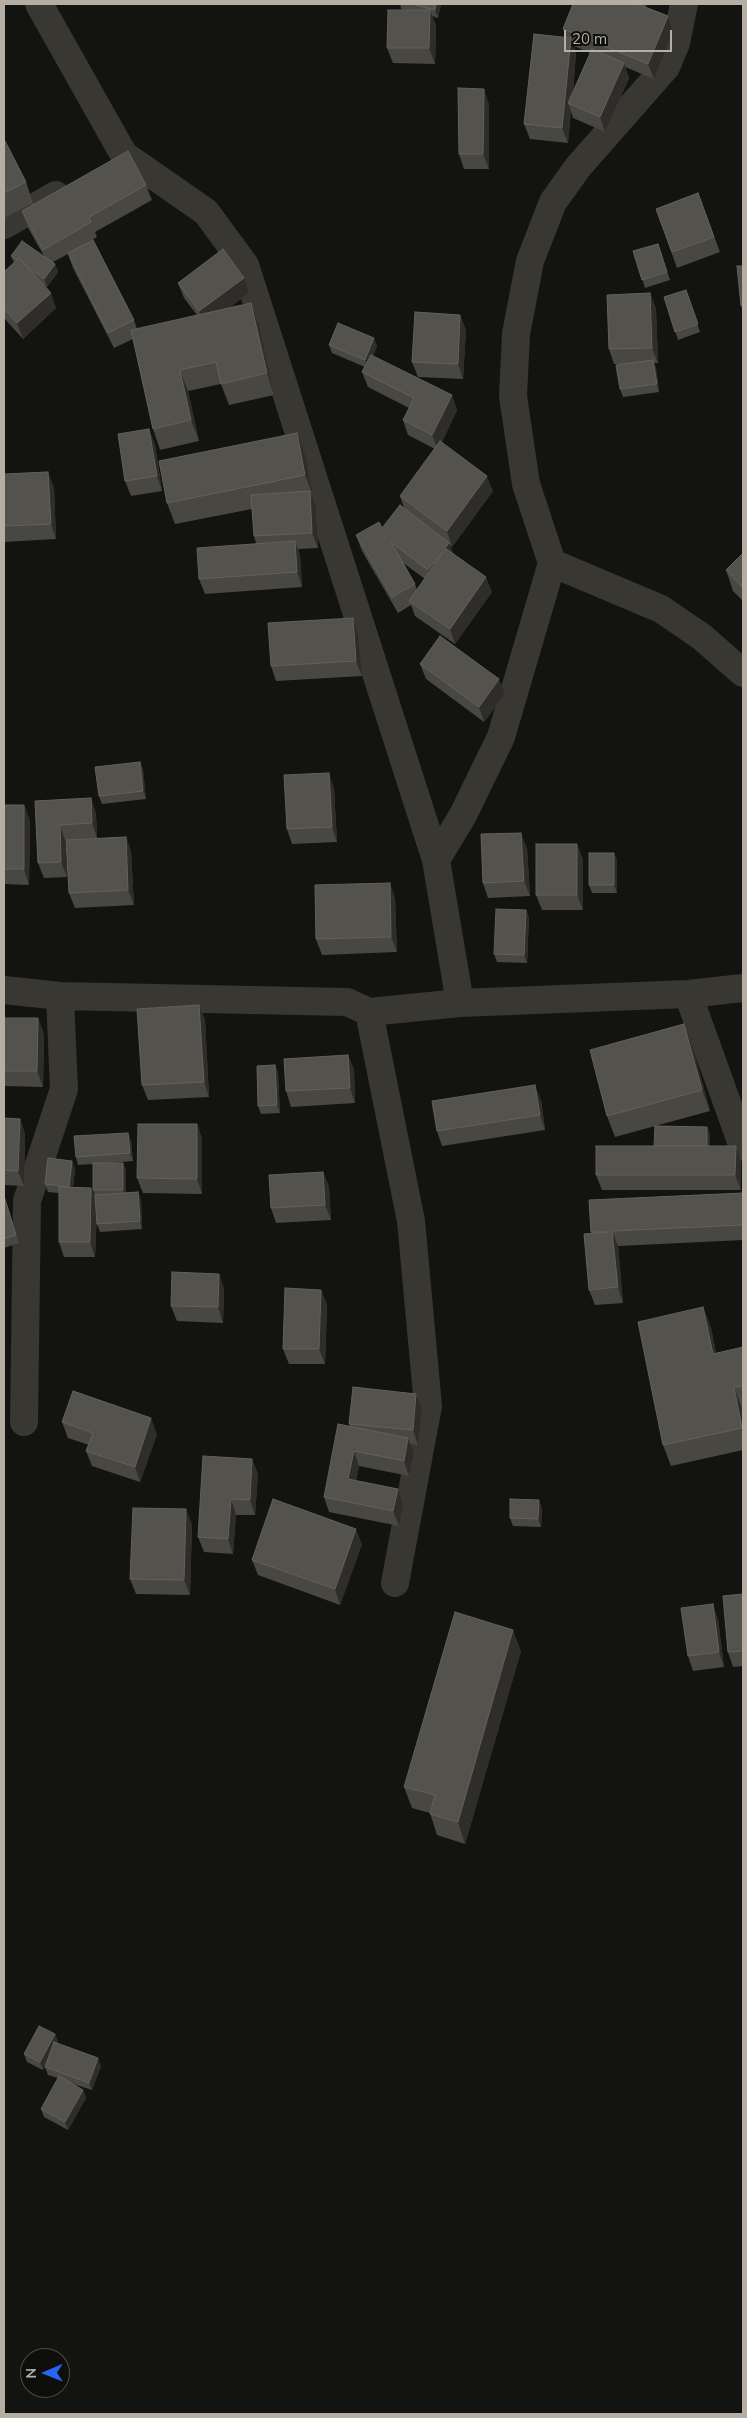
<!DOCTYPE html>
<style>
body{margin:0}
#map{position:relative;width:747px;height:2418px;overflow:hidden;background:#131311;font-family:Mulish,sans-serif}
canvas{display:block}
.frame{position:absolute;inset:0;border:5px solid #b4afa2;pointer-events:none}
.north{position:absolute;left:20px;top:2348px;width:50px;height:50px;box-sizing:border-box;background:#0e0e0c;border:1px solid #504e48;border-radius:50%;rotate:269deg;font-size:14px;font-weight:700;line-height:20px;text-align:center;color:#b4afa2}
.north::after{content:'';display:block;margin:auto;width:18px;height:22px;background:#2865f4;clip-path:polygon(50% 0,100% 100%,50% 72%,0 100%)}
.scale{position:absolute;left:564px;top:30px;width:108px;height:22px;box-sizing:border-box;border:2px solid #b4afa2;border-top:0;padding-left:6px;font-size:15px;line-height:18px;white-space:nowrap;color:#b4afa2;-webkit-text-stroke:4px #0e0e0c;paint-order:stroke}
</style>
<div id="map">
<canvas width="747" height="2418"></canvas>
<div class="frame"></div>
<div class="north">N</div>
<div class="scale">20 m</div>
</div>
<script>
const c = document.querySelector('canvas').getContext('2d');
c.lineJoin = 'round';
const poly = rows => new Path2D(rows.map(r => 'M' + r).join(''));
function strokePath(path, color, width, dash) { c.strokeStyle = color; c.lineWidth = width; c.lineCap = dash ? 'butt' : 'round'; c.setLineDash(dash || []); c.stroke(path); }
function fillPath(path, color) { c.fillStyle = color; c.fill(path, 'evenodd'); }
const street = poly([
 [39,4,124,155,206,212,245,265,436,860,460,1003],
 [4,225,56,195],
 [552,563,661,609,702,637,743,673],
 [436,860,463,815,501,737,552,563,526,484,513,396,516,334,530,261,553,202,578,167,666,67,676,43,684,4],
 [4,990,60,996,347,1002,369,1012,460,1003,688,994,743,988],
 [688,994,743,1147],
 [369,1012,411,1221,428,1406,395,1583],
 [24,1422,27,1201,64,1089,60,996]
]);
const wall = poly([
 [400,4,441,4,438,18,432,16,436,25,435,64,393,63,387,48,407,10,401,9],
 [573,4,647,4,646,7,668,16,673,31,654,79,625,67,629,78,605,132,573,118,571,111,568,143,530,139,524,124,566,37,563,29],
 [574,46,590,53,573,92,576,53],
 [489,104,489,169,464,169,459,154],
 [4,139,26,182,33,203,4,218],
 [146,185,152,200,95,232,97,237,82,246,134,320,137,329,197,315,184,298,178,283,249,293,229,308,251,303,259,324,274,395,229,405,221,384,188,391,199,441,160,450,153,429,133,339,114,348,73,268,68,254,53,262,55,264,58,272,47,287,43,284,56,308,23,339,4,318,4,272,14,263,11,256,44,256,27,226,22,211],
 [698,193,720,252,677,268,656,209],
 [658,244,670,280,645,288,633,251],
 [686,290,700,332,678,340,664,297],
 [650,293,656,309,658,363,654,363,656,368,659,392,623,397,620,389,625,364,614,364,609,349],
 [460,315,466,330,463,379,418,377,412,362],
 [329,345,377,346,373,356,457,410,442,442,493,491,452,547,450,545,453,553,492,592,455,644,415,616,411,605,398,613,362,551,356,535,382,528,404,508,400,496,435,449,408,435,403,420,409,408,368,387,362,372,365,367,332,353],
 [402,562,425,579,417,590,415,584],
 [155,444,162,491,131,496,125,481],
 [305,454,312,497,316,507,318,548,298,549,300,556,302,587,205,594,199,579,256,543,254,536,252,509,175,524,167,503],
 [4,474,54,487,56,539,4,542],
 [743,553,743,601,733,591,726,570],
 [353,618,358,633,362,676,276,681,271,666],
 [420,664,505,694,484,722,426,679],
 [140,762,143,770,146,799,102,804,99,796],
 [334,788,337,842,292,844,287,829],
 [91,798,96,814,97,838,65,840,67,877,44,878,38,863,35,801],
 [4,805,24,805,30,821,29,885,4,884],
 [126,837,131,852,134,905,75,908,69,893],
 [527,848,530,896,488,898,483,883],
 [614,853,617,861,617,893,592,893,589,885],
 [583,859,583,910,542,910,536,895],
 [395,898,397,952,322,955,316,939],
 [526,910,529,918,527,963,497,962,494,954],
 [199,1005,205,1020,209,1097,148,1100,142,1085],
 [4,1018,44,1033,43,1087,4,1086],
 [684,1024,692,1045,710,1111,655,1126,707,1127,710,1135,710,1146,736,1146,741,1161,741,1190,602,1190,596,1175,655,1146,655,1126,615,1137,607,1116],
 [348,1055,354,1070,355,1103,291,1107,286,1091],
 [275,1065,278,1073,280,1113,261,1114,258,1106],
 [541,1100,545,1130,442,1146,437,1131],
 [4,1118,20,1119,25,1134,24,1186,4,1185],
 [197,1124,202,1139,202,1194,143,1193,137,1178],
 [131,1140,133,1161,110,1163,123,1163,126,1171,126,1193,138,1192,141,1200,142,1229,100,1232,97,1224,97,1213,95,1257,64,1257,59,1242,59,1193,48,1192,45,1184,72,1161,75,1169,73,1188,91,1188,96,1199,93,1190,93,1164,78,1165,76,1157],
 [323,1172,329,1187,331,1220,276,1223,271,1208],
 [743,1193,743,1240,618,1246,623,1303,595,1305,589,1290,592,1233,591,1232],
 [4,1195,19,1243,4,1248],
 [219,1274,224,1289,223,1323,177,1321,171,1306],
 [321,1290,327,1305,325,1364,289,1364,283,1349],
 [703,1307,711,1328,716,1353,743,1347,743,1408,742,1408,743,1416,743,1450,671,1466,663,1445],
 [422,1409,418,1445,410,1444,414,1453,409,1476,359,1466,356,1481,398,1489,403,1504,399,1526,329,1512,324,1497,350,1426,349,1424],
 [62,1422,157,1434,140,1482,92,1466,86,1451,89,1445,68,1438],
 [252,1459,258,1474,255,1515,236,1515,233,1554,204,1552,198,1537],
 [542,1508,541,1527,513,1526,510,1518],
 [192,1524,190,1595,136,1594,130,1579],
 [362,1544,340,1605,258,1575,252,1560],
 [743,1594,743,1666,733,1667,728,1652],
 [718,1619,724,1667,693,1671,688,1656],
 [521,1651,465,1844,437,1835,430,1813,412,1808,404,1787],
 [55,2034,58,2042,57,2043,101,2066,92,2090,70,2083,83,2090,86,2098,68,2130,44,2117,41,2109,58,2078,48,2075,45,2067,46,2064,43,2070,27,2062,24,2054]
]);
const shadedWall = poly([
 [436,4,441,4,438,18,435,10],
 [430,10,436,25,435,64,429,48],
 [668,16,673,31,654,79,648,64],
 [571,38,576,53,572,104,568,103,571,111,568,143,562,128],
 [624,63,629,78,605,132,600,117],
 [484,89,489,104,489,169,483,154],
 [55,264,58,272,47,287,44,279],
 [244,278,249,293,205,326,199,311],
 [51,293,56,308,23,339,17,323],
 [650,293,656,309,658,363,652,348],
 [251,303,259,324,274,395,267,373],
 [460,315,466,330,463,379,458,364],
 [374,338,377,346,368,368,365,360],
 [653,360,656,368,659,392,657,384],
 [180,370,188,391,199,441,191,420],
 [452,395,457,410,438,450,432,435],
 [149,429,155,444,162,491,157,476],
 [297,433,305,454,313,496,305,475],
 [48,472,54,487,56,539,51,524],
 [487,476,493,491,452,547,447,531],
 [310,491,316,507,318,548,312,533],
 [295,541,300,556,302,587,297,572],
 [449,543,455,558,445,548],
 [443,552,433,586,428,570],
 [486,577,492,592,455,644,450,629],
 [353,618,358,633,362,676,356,661],
 [499,679,505,694,484,722,479,707],
 [140,762,143,770,146,799,143,791],
 [329,773,334,788,337,842,332,827],
 [91,798,96,814,97,838,92,823],
 [24,805,30,821,29,885,24,869],
 [60,825,65,840,67,877,61,862],
 [521,833,527,848,530,896,524,881],
 [126,837,131,852,134,905,128,890],
 [577,844,583,859,583,910,577,895],
 [614,853,617,861,617,893,614,885],
 [390,883,395,898,397,952,391,937],
 [526,910,529,918,527,963,524,955],
 [199,1005,205,1020,209,1097,204,1082],
 [38,1018,44,1033,43,1087,37,1071],
 [684,1024,692,1045,710,1111,702,1090],
 [348,1055,354,1070,355,1103,350,1088],
 [275,1065,278,1073,280,1113,277,1105],
 [535,1085,541,1100,545,1130,540,1115],
 [20,1119,25,1134,24,1186,18,1171],
 [197,1124,202,1139,202,1194,197,1179],
 [707,1127,710,1135,710,1155,707,1147],
 [128,1133,131,1140,133,1161,130,1153],
 [736,1146,741,1161,741,1190,735,1175],
 [72,1161,75,1169,72,1195,69,1187],
 [123,1163,126,1171,126,1198,123,1190],
 [323,1172,329,1187,331,1220,325,1205],
 [91,1188,97,1203,95,1257,90,1242],
 [138,1192,141,1200,142,1229,140,1221],
 [612,1231,618,1246,623,1303,618,1287],
 [219,1274,224,1289,223,1323,218,1307],
 [321,1290,327,1305,325,1364,319,1349],
 [703,1307,711,1328,720,1375,713,1354],
 [734,1387,742,1408,743,1416,743,1430],
 [416,1394,422,1409,418,1445,413,1430],
 [151,1418,157,1434,140,1482,135,1467],
 [408,1438,414,1453,409,1476,404,1461],
 [354,1451,359,1466,354,1495,348,1479],
 [252,1459,258,1474,255,1515,250,1500],
 [398,1489,403,1504,399,1526,393,1511],
 [231,1499,236,1515,233,1554,228,1539],
 [539,1500,542,1508,541,1527,538,1519],
 [186,1509,192,1524,190,1595,184,1580],
 [356,1529,362,1544,340,1605,335,1589],
 [713,1604,718,1619,724,1667,719,1652],
 [513,1630,521,1651,465,1844,458,1822],
 [55,2034,58,2042,43,2070,40,2062],
 [98,2058,101,2066,92,2090,89,2083],
 [83,2090,86,2098,68,2130,65,2122]
]);
const building = poly([
 [411,4,436,4,435,10,411,4],
 [573,4,637,4,668,16,648,64,563,29,573,4],
 [388,10,430,10,429,48,387,48,388,10],
 [534,34,571,38,562,128,524,124,534,34],
 [592,49,624,63,600,117,568,103,592,49],
 [458,88,484,89,483,154,459,154,458,88],
 [4,139,26,182,4,193,4,139],
 [128,151,146,185,89,217,91,222,43,250,22,211,128,151],
 [698,193,714,237,672,252,656,209,698,193],
 [93,240,134,320,108,333,68,253,93,240],
 [22,241,55,264,44,279,29,268,19,258,17,260,11,256,22,241],
 [658,244,667,272,642,280,633,251,658,244],
 [223,249,244,278,199,311,178,283,223,249],
 [19,258,51,293,17,323,4,309,4,272,19,258],
 [737,266,743,266,743,306,741,306,737,266],
 [686,290,698,324,675,332,664,297,686,290],
 [650,293,652,348,609,349,607,295,650,293],
 [251,303,267,373,221,384,216,362,180,370,191,420,153,429,131,330,251,303],
 [415,312,460,315,458,364,412,362,415,312],
 [338,323,374,338,365,360,329,345,338,323],
 [371,355,452,395,432,435,403,420,414,398,362,372,371,355],
 [653,360,657,384,620,389,616,365,653,360],
 [149,429,157,476,125,481,118,434,149,429],
 [297,433,305,475,167,503,159,461,297,433],
 [440,441,487,476,447,531,400,496,440,441],
 [48,472,51,524,4,526,4,474,48,472],
 [310,491,312,533,254,536,251,495,310,491],
 [400,505,449,543,445,548,486,577,450,629,409,601,443,552,428,570,391,542,415,584,392,597,356,535,379,522,382,528,400,505],
 [295,541,297,572,199,579,197,548,295,541],
 [743,553,743,588,726,570,743,553],
 [353,618,356,661,271,666,268,623,353,618],
 [440,636,499,679,479,707,420,664,440,636],
 [140,762,143,791,99,796,95,767,140,762],
 [329,773,332,827,287,829,284,775,329,773],
 [91,798,92,823,60,825,61,862,38,863,35,801,91,798],
 [4,805,24,805,24,869,4,869,4,805],
 [521,833,524,881,483,883,481,834,521,833],
 [126,837,128,890,69,893,66,840,126,837],
 [536,844,577,844,577,895,536,895,536,844],
 [589,853,614,853,614,885,589,885,589,853],
 [390,883,391,937,316,939,315,885,390,883],
 [496,909,526,910,524,955,494,954,496,909],
 [199,1005,204,1082,142,1085,137,1009,199,1005],
 [4,1018,38,1018,37,1071,4,1071,4,1018],
 [684,1024,702,1090,607,1116,590,1050,684,1024],
 [348,1055,350,1088,286,1091,284,1059,348,1055],
 [275,1065,277,1105,258,1106,257,1066,275,1065],
 [535,1085,540,1115,437,1131,432,1101,535,1085],
 [4,1118,20,1119,18,1171,4,1170,4,1118],
 [138,1124,197,1124,197,1179,137,1178,138,1124],
 [655,1126,707,1127,707,1146,654,1146,655,1126],
 [128,1133,130,1153,76,1157,74,1136,128,1133],
 [596,1146,736,1146,735,1175,596,1175,596,1146],
 [48,1158,72,1161,69,1187,45,1184,48,1158],
 [93,1163,123,1163,123,1190,93,1190,93,1163],
 [323,1172,325,1205,271,1208,269,1175,323,1172],
 [59,1187,91,1188,90,1242,59,1242,59,1187],
 [138,1192,140,1221,97,1224,95,1195,138,1192],
 [743,1193,743,1225,612,1231,618,1287,589,1290,584,1234,608,1232,591,1232,589,1200,743,1193],
 [4,1196,16,1235,4,1239,4,1196],
 [172,1272,219,1274,218,1307,171,1306,172,1272],
 [285,1288,321,1290,319,1349,283,1349,285,1288],
 [703,1307,713,1354,743,1347,743,1386,734,1387,742,1428,663,1445,638,1322,703,1307],
 [353,1387,416,1394,413,1430,349,1424,353,1387],
 [73,1391,151,1418,135,1467,86,1451,93,1433,62,1422,73,1391],
 [338,1424,408,1438,404,1461,354,1451,348,1479,398,1489,393,1511,324,1497,338,1424],
 [203,1456,252,1459,250,1500,231,1499,228,1539,198,1537,203,1456],
 [273,1499,356,1529,335,1589,252,1560,273,1499],
 [510,1499,539,1500,538,1519,510,1518,510,1499],
 [133,1508,186,1509,184,1580,130,1579,133,1508],
 [743,1594,743,1651,728,1652,723,1596,743,1594],
 [713,1604,719,1652,688,1656,681,1608,713,1604],
 [455,1612,513,1630,458,1822,430,1814,435,1795,404,1787,455,1612],
 [39,2026,55,2034,40,2062,24,2054,39,2026],
 [54,2042,98,2058,89,2083,45,2067,54,2042],
 [59,2076,83,2090,65,2122,41,2109,59,2076]
]);
strokePath(street, '#383732', 28);
fillPath(wall, '#484742');
fillPath(shadedWall, '#2e2d2a');
fillPath(building, '#54524d');
strokePath(building, '#63615a', 1);
</script>
